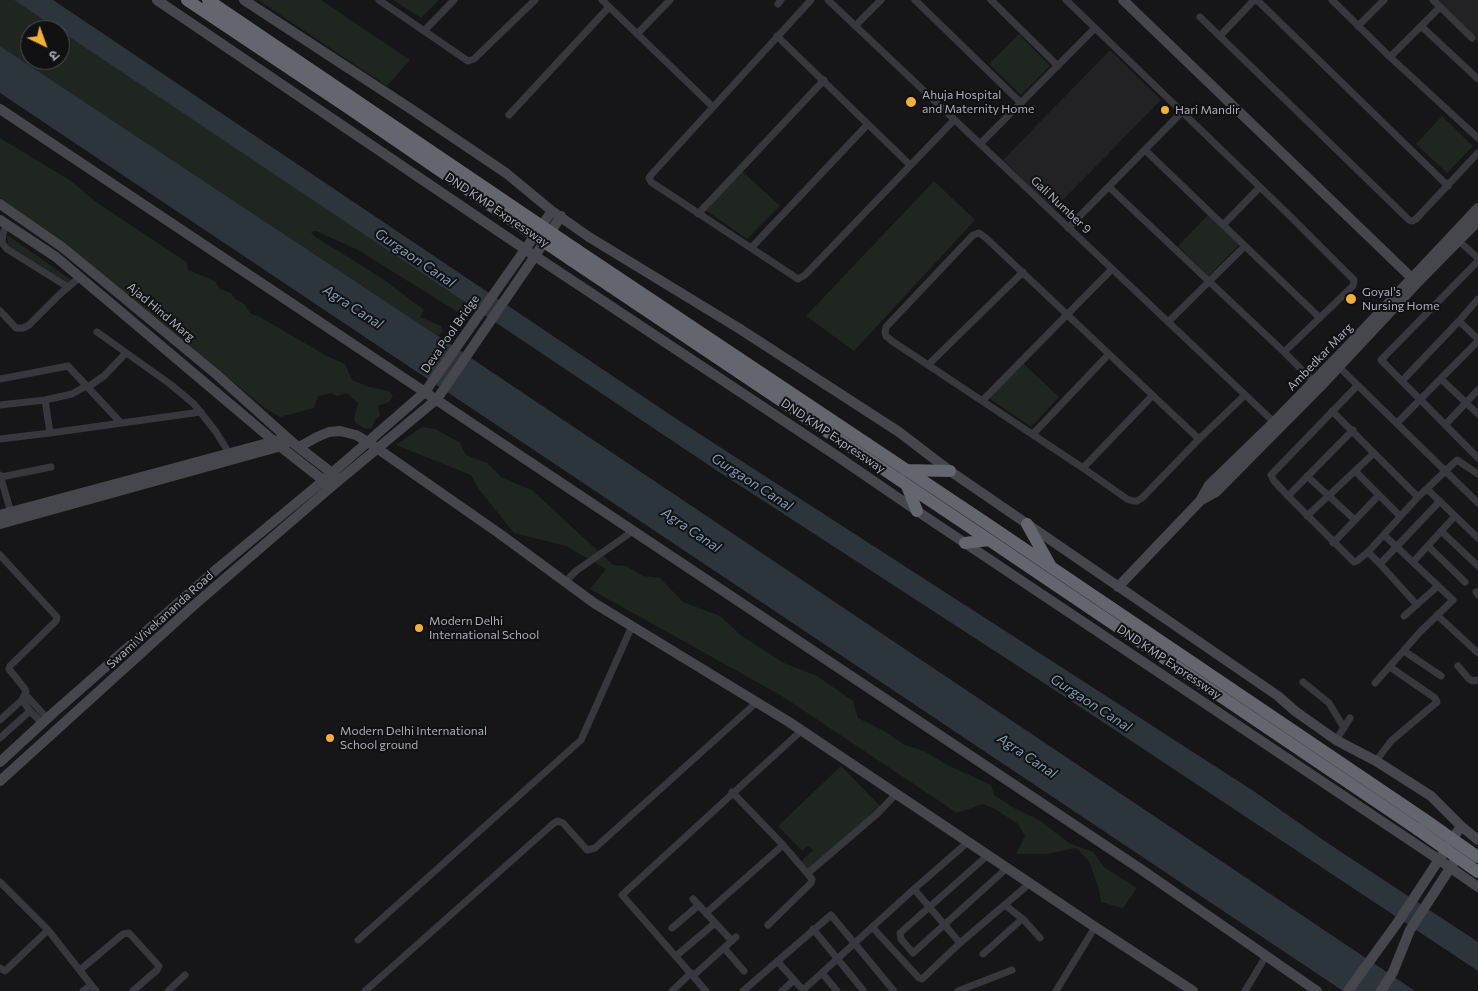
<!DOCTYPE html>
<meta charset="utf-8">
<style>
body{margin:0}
#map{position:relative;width:1478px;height:991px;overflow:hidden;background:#161618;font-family:Commissioner,"Noto Sans Devanagari",sans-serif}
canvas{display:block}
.north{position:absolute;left:20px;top:20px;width:50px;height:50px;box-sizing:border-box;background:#111113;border:1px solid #4d4f55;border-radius:50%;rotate:138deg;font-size:14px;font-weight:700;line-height:20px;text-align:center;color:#a8adb8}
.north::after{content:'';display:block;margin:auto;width:18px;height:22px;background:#f2b134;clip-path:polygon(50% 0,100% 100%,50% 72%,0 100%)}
</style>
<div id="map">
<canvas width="1478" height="991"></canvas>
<div class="north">उ</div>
</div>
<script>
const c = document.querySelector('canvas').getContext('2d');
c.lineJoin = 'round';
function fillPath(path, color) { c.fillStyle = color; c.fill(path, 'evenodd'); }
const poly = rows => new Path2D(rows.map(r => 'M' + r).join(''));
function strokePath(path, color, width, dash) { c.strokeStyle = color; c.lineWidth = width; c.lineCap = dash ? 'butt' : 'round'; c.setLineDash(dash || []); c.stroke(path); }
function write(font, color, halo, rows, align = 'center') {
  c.font = font + ' Commissioner,sans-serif'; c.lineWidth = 4; c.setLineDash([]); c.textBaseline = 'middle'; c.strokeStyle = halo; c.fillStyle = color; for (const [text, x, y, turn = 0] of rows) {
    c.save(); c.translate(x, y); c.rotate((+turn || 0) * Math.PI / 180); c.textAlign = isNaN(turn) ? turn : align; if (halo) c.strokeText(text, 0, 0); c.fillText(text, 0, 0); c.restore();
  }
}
const built = poly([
 [1433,0,1478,0,1478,42],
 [1110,50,1161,100,1054,209,1003,160]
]);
const green = poly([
 [0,0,14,0,59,30,30,30,30,60,60,60,60,31,473,307,461,314,358,250,316,231,311,232,314,236,383,279,424,310,420,317,441,326,443,331,438,336,0,46],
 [258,0,321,0,410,60,387,86],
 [393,0,439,0,421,18],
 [1019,34,1050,66,1021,95,989,64],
 [1442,116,1473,146,1447,173,1416,144],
 [0,138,71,181,96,202,182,259,187,263,188,270,215,281,220,289,231,293,235,299,244,304,251,314,260,317,325,355,345,364,352,380,369,387,389,391,393,396,389,402,378,406,380,416,375,420,372,428,366,429,355,423,354,419,358,403,347,393,337,396,332,393,318,396,314,408,280,417,265,408,58,238,0,198],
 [742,171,780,206,747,239,704,209],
 [934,181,975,220,854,351,806,316],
 [1208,215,1239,245,1209,276,1178,246],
 [7,235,46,262,71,280,69,283,11,247,8,245],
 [1023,363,1059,397,1031,427,989,398],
 [422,427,435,429,459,442,466,455,487,463,502,478,532,490,613,565,626,566,643,576,660,578,683,602,720,616,742,636,784,663,817,676,853,701,858,718,886,732,903,744,926,752,947,765,991,785,994,795,1014,808,1039,820,1069,843,1093,852,1105,868,1137,888,1123,908,1101,902,1099,889,1089,861,1076,848,1047,854,1016,854,1025,836,1018,824,995,809,983,804,957,813,782,696,590,589,606,569,566,546,514,533,478,488,471,475,396,445],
 [841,766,881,807,811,874,800,863,813,850,808,846,802,851,778,826]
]);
const water = poly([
 [14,0,53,0,681,422,1255,792,1326,842,1478,942,1478,971,1041,681,719,472],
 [0,46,450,344,1415,991,1343,991,0,93]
]);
const street = poly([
 [379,0,468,61,474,59,535,0],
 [602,0,712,106],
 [811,0,651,175,649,178,651,182,798,279,805,275,954,120],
 [828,0,1276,424],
 [915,0,1021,103],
 [991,0,1058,66],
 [1066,0,1289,215,1354,280,1353,286,1284,352],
 [1257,0,1448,186],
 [1332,0,1390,57,1478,138],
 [1433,0,1472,38],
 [778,4,781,0],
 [1200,17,1409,220,1412,221,1416,219,1478,153],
 [855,26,881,0],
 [1358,26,1384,0],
 [1421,26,1478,79],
 [424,31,454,0],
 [637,34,670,0],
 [777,36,910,165],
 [1220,36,1254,0],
 [1390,57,1440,7],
 [509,115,609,7],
 [980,144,1095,28],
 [1145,150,1320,318],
 [1109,187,1284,352,1313,381],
 [698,214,824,80],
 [7,224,3,233,2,243,7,249,68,287],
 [1223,225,1260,187],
 [1068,228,1182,112],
 [1459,241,1478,258],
 [751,248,868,124],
 [1478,261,1381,360,1478,458],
 [0,311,16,328,23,328,29,325,60,294,80,277],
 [1459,321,1478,339],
 [1168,322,1245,246],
 [97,332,170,384,194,404,216,432,229,453],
 [928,365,1023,272],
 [1337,365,1478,503],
 [0,379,68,366,121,423],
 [1441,379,1478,414],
 [1402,381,1459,321,1478,299],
 [1357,386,1271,475,1274,481,1288,496,1354,562,1357,561,1368,552,1418,497,1457,460,1478,474],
 [88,387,104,376,126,353],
 [45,400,72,394,86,386],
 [982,401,1112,269],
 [0,405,45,400,50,433],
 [1332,411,1418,497],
 [1397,423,1478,341],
 [1445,425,1478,390],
 [1033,434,1109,354],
 [0,439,50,433,201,412],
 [1199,439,986,238,979,233,973,235,886,327,885,332,886,336,892,341,1083,468,1127,499,1133,501,1137,501,1142,498,1199,439,1245,395],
 [1083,468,1152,396],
 [1355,471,1400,516],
 [0,475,12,516],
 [1307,476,1355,520],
 [1,477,51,467],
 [1427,489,1478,538],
 [1288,496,1353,430],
 [1307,516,1374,453],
 [1441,531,1478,566],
 [1333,543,1379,495],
 [1428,546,1465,582],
 [1368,552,1380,564,1417,605],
 [0,555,57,617,56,621,10,666,9,669,25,689,26,692,22,700,0,720],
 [1413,562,1455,516],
 [1380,564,1440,501],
 [565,582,576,571,633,531],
 [1476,592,1478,595],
 [1437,615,1478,653],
 [1404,616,1438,586],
 [1404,651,1441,676],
 [1458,666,1469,679,1473,681,1478,680],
 [1303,682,1329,703,1344,728],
 [1375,683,1420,632,1453,600,1384,535],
 [25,694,47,718],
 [22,700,30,711,42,723],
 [0,738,30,711],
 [1336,740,1350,718],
 [1376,761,1391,741,1437,702,1435,698,1390,667],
 [732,792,783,845,812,879,811,883,768,925],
 [988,855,900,933,901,939,913,953,1007,868],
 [808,873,878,813,896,794],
 [0,882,48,930,96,991],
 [914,889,960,943],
 [693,899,732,941],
 [1005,905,1024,920,1040,938],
 [706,913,783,845],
 [872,927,919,978,922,979,960,943,1029,884],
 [672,928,699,905],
 [813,929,863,990],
 [358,940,581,740,632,626],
 [724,948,744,971],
 [983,954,1022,919],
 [676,956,715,923],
 [777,961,804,991],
 [0,968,5,971,48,930],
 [80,970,123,934,129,933,159,966,157,970,133,991],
 [822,973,837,991],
 [693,976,736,937],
 [803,990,914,889,968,842],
 [83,991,91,985],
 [168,991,185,975],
 [365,991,554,823,558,821,563,823,587,850,595,848,757,702],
 [672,991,691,973],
 [706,991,622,895,802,730],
 [743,991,831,915,894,991],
 [782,991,794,980],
 [958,991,1012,970],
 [1056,991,1095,927],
 [1245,991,1266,956]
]);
const secondary = poly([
 [157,0,535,256,837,456,923,515,1438,859,1478,887],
 [244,0,411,109,506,173,552,211,589,237,740,329,899,432,950,471,1278,696,1295,711,1336,740,1376,761,1431,796,1461,826,1478,840],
 [1123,0,1417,283],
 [0,109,1142,870,1317,991],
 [0,204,62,247,112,288,216,374,292,442,337,477],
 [0,220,56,257,281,447,328,484],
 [299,447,317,437,329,432,340,431,356,435,368,442,500,534,594,603,789,722,1095,927,1193,991],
 [1201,500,1216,492,1320,387,1417,283,1478,221],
 [0,515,279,440],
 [0,524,285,445],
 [1118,587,1200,501,1209,485,1274,422,1347,347,1478,208],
 [0,762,51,715,218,568,324,480,425,392,552,211],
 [0,781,193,606,331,487,437,399,535,256,561,216],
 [1348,991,1398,922,1461,826],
 [1381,991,1393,972,1410,930,1454,862]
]);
const highway = poly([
 [187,0,350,109,509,218],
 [208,0,515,208],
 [577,250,983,521,1424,819],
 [571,260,989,540,1417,829],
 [906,470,950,471],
 [907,486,917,511],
 [1027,524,1050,565],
 [965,543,989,540]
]);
const highwayBridge = poly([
 [515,208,577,250],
 [509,218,571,260],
 [1424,819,1478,857],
 [1417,829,1478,872]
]);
const markers = [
 [911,102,6,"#f2b134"],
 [1165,110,5,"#f2b134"],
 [1351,299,6,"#f2b134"],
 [419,628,5,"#f2b134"],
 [330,738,5,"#f2b134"]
];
const poiNames = [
 ["Ahuja Hospital",922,95],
 ["and Maternity Home",922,109],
 ["Hari Mandir",1175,110],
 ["Goyal's",1362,292],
 ["Nursing Home",1362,306],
 ["Modern Delhi",429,621],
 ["International School",429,635],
 ["Modern Delhi International",340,731],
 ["School ground",340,745]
];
const streetNames = [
 ["Gali Number 9",1061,205,43],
 ["DND KMP Expressway",497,210,34],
 ["Ajad Hind Marg",161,312,40],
 ["Deva Pool Bridge",450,334,-55],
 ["Ambedkar Marg",1320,357,-46],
 ["DND KMP Expressway",833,436,34],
 ["Swami Vivekananda Road",160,620,-42],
 ["DND KMP Expressway",1169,662,34]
];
const waterNames = [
 ["Gurgaon Canal",415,258,34],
 ["Agra Canal",353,307,33],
 ["Gurgaon Canal",752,482,33],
 ["Agra Canal",691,530,34],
 ["Gurgaon Canal",1091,703,33],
 ["Agra Canal",1027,756,34]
];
fillPath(built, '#222225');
fillPath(green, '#1e261f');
fillPath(water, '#2c353c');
strokePath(street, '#37383d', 7);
strokePath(secondary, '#45474d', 10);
strokePath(highway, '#63666e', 12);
strokePath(highwayBridge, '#63666e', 12);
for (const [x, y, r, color] of markers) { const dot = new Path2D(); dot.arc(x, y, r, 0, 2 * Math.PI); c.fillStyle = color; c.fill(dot); strokePath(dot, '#111113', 2); }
write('12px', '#a8adb8', '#111113', poiNames, 'left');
write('12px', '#a8adb8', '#111113', streetNames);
write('italic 14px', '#7f9bb3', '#111113', waterNames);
</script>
